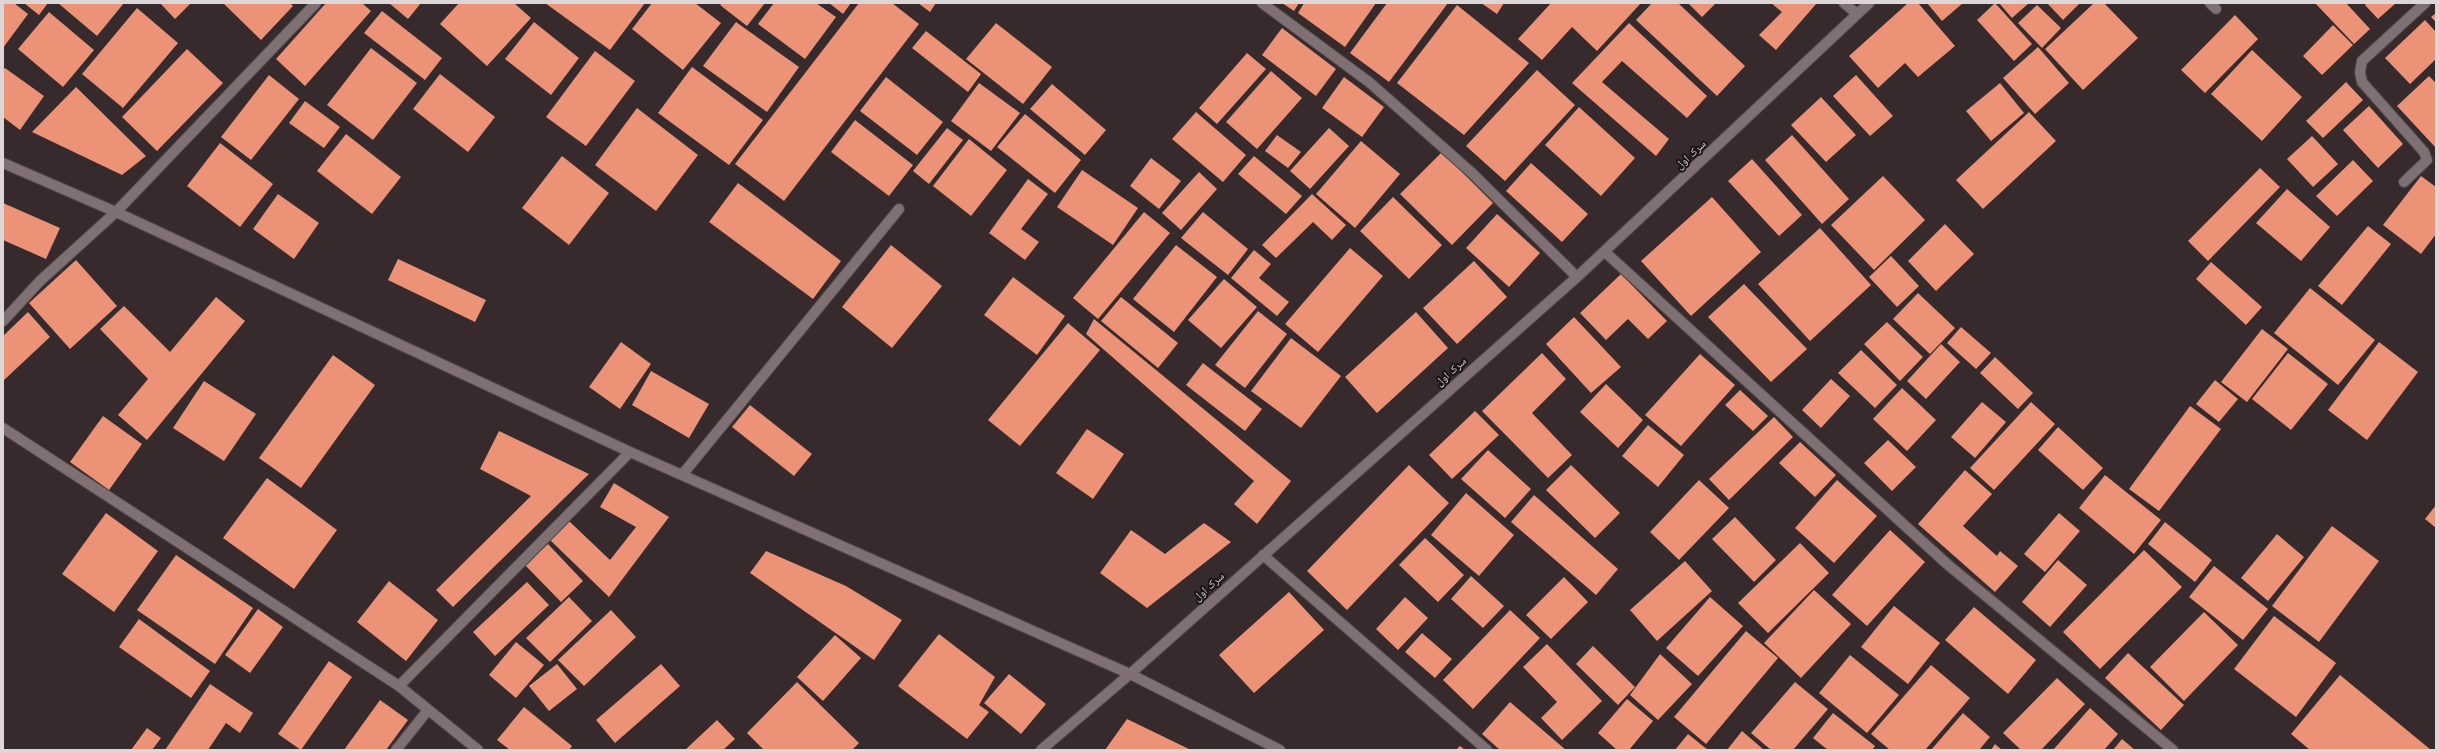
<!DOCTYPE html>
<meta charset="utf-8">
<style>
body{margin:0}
#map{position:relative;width:2439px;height:753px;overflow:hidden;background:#362a2d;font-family:Helvetica,sans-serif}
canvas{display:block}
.frame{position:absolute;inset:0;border:4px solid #ddd6d7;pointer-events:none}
</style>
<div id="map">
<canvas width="2439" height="753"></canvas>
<div class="frame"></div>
</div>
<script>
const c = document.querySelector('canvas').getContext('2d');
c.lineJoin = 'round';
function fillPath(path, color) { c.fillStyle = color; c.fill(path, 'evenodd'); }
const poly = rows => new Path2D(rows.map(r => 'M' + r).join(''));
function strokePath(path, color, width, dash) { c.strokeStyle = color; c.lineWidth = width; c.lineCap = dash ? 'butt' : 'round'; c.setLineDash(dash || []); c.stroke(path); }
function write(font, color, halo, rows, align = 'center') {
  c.font = font + ' Helvetica,"Noto Naskh Arabic",sans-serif'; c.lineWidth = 4; c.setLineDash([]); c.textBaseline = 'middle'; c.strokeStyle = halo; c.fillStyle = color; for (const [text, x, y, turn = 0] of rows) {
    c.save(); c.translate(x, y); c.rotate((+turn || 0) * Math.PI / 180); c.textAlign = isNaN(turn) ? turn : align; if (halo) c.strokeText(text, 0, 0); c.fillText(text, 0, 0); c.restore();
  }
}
const building = poly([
 [3,3,14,3,28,14,3,48],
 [24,3,48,3,39,15],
 [58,3,124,3,97,36],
 [160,3,191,3,175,19],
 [223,3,290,3,293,6,261,40],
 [326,3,362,3,371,11,305,86,276,59],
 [389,3,421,3,408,19],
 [459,3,514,3,531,18,487,66,440,24],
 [545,3,645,3,610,50],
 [652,3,695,3,721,23,683,70,632,29],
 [722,3,765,3,747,26,720,5],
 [774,3,816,3,836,17,805,59,758,24],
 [829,3,851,3,843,14],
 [859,3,892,3,919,24,784,201,735,164],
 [918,3,936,3,930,12],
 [1282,3,1299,3,1294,11],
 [1304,3,1376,3,1345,47,1298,13],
 [1387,3,1448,3,1389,82,1350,53],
 [1481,3,1504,3,1497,14],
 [1551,3,1641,3,1597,51,1572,27,1542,60,1518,39],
 [1652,3,1678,3,1745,66,1717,96,1636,20],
 [1688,3,1716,3,1702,17],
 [1771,3,1817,3,1776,50,1759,35,1782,12],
 [1908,3,1918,3,1955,46,1918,77,1905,63,1878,88,1849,56],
 [1927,3,1963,3,1942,21],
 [1995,3,2032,44,2014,61,1977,20],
 [1999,3,2029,3,2012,18],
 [2047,3,2080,3,2063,20],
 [2094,3,2104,3,2138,38,2083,90,2045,49],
 [2315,3,2346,3,2370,29,2354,44],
 [2367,3,2396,3,2378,19,2365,5],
 [1457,5,1529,63,1464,135,1397,83],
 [2037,5,2061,28,2042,48,2018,23],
 [137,8,178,43,123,108,82,74],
 [382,11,442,58,425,80,364,33],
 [49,12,94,50,63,87,18,49],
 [2436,13,2436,22,2431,17],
 [2235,15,2258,39,2205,93,2181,70],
 [2425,20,2436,32,2436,59,2410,84,2385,58],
 [534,22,579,58,551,95,505,59],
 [736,22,799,67,767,112,703,66],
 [996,23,1052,67,1023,104,966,59],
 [1629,23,1707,96,1687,118,1622,61,1602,82,1669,139,1656,156,1572,83],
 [2333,25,2353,45,2322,75,2303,56],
 [1282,28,1336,69,1316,96,1262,55],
 [926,31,981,74,968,92,912,48],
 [2038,47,2069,83,2035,114,2003,78],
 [371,48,417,83,373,140,327,105],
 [187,49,223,83,157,151,122,117],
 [2252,50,2302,97,2262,141,2211,94],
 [595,51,635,81,586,146,546,117],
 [1247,53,1266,69,1217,124,1199,108],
 [692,67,763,120,729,165,658,113],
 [5,68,44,96,20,130,3,117,3,70],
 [1537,70,1575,105,1505,181,1466,146],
 [1271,71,1302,98,1257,149,1226,122],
 [440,74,495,117,468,152,413,109],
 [269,75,299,99,251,160,221,137],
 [1856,75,1893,116,1870,136,1833,96],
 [2429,76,2436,83,2436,148,2397,106],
 [886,77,943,122,917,155,860,111],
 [1344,77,1384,107,1362,137,1322,108],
 [2346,82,2363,100,2323,138,2306,121],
 [979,83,1020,113,991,151,951,121],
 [2000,83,2024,113,1991,141,1966,111],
 [1052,84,1106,130,1085,155,1030,109],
 [76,87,146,156,122,175,32,132],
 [1821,97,1856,135,1826,162,1791,125],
 [305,101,340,127,324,148,289,123],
 [2369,106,2403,144,2378,168,2343,130],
 [1579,107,1635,158,1601,196,1545,145],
 [637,108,698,155,656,211,595,165],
 [1196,112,1246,155,1223,182,1172,139],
 [2029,112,2056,141,1983,209,1956,180],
 [1025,114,1081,160,1055,193,997,147],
 [855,120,913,165,889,196,831,152],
 [947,128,963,140,929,184,913,171],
 [1329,128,1349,146,1310,189,1290,171],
 [346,134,401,177,372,214,317,171],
 [1277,135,1301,152,1288,168,1265,151],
 [1792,135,1849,199,1822,224,1765,160],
 [2312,136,2338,164,2313,187,2287,159],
 [969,139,1007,170,971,216,933,186],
 [1361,141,1400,174,1355,228,1316,194],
 [220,143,273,184,240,227,187,186],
 [1442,152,1493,203,1452,245,1400,194],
 [562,156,609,193,569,245,522,208],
 [1254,156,1302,196,1286,214,1238,174],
 [1151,158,1181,181,1159,209,1130,186],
 [1752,159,1802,215,1779,236,1728,181],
 [2353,160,2373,181,2337,216,2316,196],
 [1531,163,1588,214,1562,242,1506,191],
 [2260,168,2280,187,2208,261,2188,241],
 [1082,170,1138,208,1113,245,1057,207],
 [1199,172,1217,189,1181,230,1162,213],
 [1883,176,1925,220,1874,270,1831,225],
 [2421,176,2436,187,2436,234,2421,254,2383,225],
 [1028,179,1048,194,1021,229,1039,242,1025,260,989,233],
 [738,183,841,261,813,299,709,222],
 [2287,189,2330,227,2301,261,2256,223],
 [278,194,319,223,294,259,253,229],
 [1312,194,1346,225,1332,240,1313,222,1276,258,1262,245],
 [1393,197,1442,245,1409,279,1360,231],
 [1712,197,1761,252,1691,316,1641,261],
 [3,203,60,228,46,259,3,240],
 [1144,212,1170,233,1098,319,1073,298],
 [1203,212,1248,249,1228,275,1181,238],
 [1497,214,1540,253,1509,287,1466,248],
 [1945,224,1974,254,1936,291,1908,261],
 [2368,226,2391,244,2342,305,2318,286],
 [1820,228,1871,285,1810,341,1758,284],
 [891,245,942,286,892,348,842,307],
 [1176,245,1217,277,1174,332,1133,299],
 [1350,248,1383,276,1318,352,1285,324],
 [1254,250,1271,264,1259,278,1289,302,1277,316,1231,278],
 [1891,256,1919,286,1897,307,1869,277],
 [398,259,486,300,475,322,388,280],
 [76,260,117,306,70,349,29,303],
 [1474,261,1507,297,1457,344,1423,308],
 [2211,262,2262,307,2246,325,2196,279],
 [1621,274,1667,321,1648,339,1628,319,1606,340,1580,313],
 [1013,277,1065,316,1037,355,984,315],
 [1224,279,1257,307,1221,348,1188,320],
 [1744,284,1807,349,1771,382,1708,317],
 [2310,288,2375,340,2338,385,2274,333],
 [1918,293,1955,328,1930,354,1893,319],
 [216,297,245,321,147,440,118,415,148,379,100,329,124,306,170,352],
 [1121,297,1178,343,1158,368,1101,321],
 [1258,311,1287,334,1245,388,1215,365],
 [28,312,50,337,3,381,3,336],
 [1416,312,1448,348,1377,413,1345,377],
 [1574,317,1621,367,1591,393,1546,344],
 [1094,319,1291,481,1257,524,1234,504,1254,481,1086,334],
 [1887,322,1923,357,1900,381,1864,344],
 [1068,323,1100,350,1020,446,988,420],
 [1961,327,1991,353,1976,369,1947,343],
 [2262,329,2288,349,2247,402,2221,382],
 [1291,338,1341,376,1301,428,1251,391],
 [621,342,651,364,620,409,589,387],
 [2379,342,2418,372,2367,440,2328,410],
 [1941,344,1960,362,1926,399,1907,381],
 [1861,350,1897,385,1875,408,1838,373],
 [1542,353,1566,379,1532,413,1572,455,1548,478,1482,411],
 [2288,353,2328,384,2291,430,2252,399],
 [1700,354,1735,385,1681,446,1645,415],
 [333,355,375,385,301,488,259,458],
 [1995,357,2033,393,2018,409,1980,373],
 [1203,363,1262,409,1245,431,1186,385],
 [651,371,709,404,689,438,632,405],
 [1831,379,1850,396,1821,428,1802,410],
 [2215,380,2238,399,2219,422,2196,404],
 [204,381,256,414,224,461,173,428],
 [1606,384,1643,420,1618,448,1580,412],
 [1902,388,1936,420,1907,451,1873,419],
 [1740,390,1768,416,1753,431,1725,405],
 [1982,402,2006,422,1975,458,1951,437],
 [2031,402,2055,424,1994,490,1970,468],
 [750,405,812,454,794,476,732,427],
 [2190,406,2221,429,2159,511,2129,489],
 [1475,411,1499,435,1452,479,1429,455],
 [103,416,142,444,109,490,70,462],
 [1774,417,1793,437,1729,500,1709,479],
 [1648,425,1684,455,1658,487,1622,456],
 [2058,427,2103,468,2083,490,2038,450],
 [1087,429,1124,454,1093,499,1056,473],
 [499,431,589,474,453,607,436,590,531,496,480,469],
 [1888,440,1916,467,1892,491,1864,463],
 [1800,442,1836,475,1815,497,1779,463],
 [1488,450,1531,489,1505,518,1461,479],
 [1409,465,1449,503,1347,610,1307,571],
 [1571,465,1620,513,1595,538,1546,490],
 [1965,470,1992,494,1963,526,1997,556,2000,551,2018,566,1995,592,1918,524],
 [2105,475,2161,520,2134,554,2079,508],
 [267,478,337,530,294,589,223,538],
 [1699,480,1729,508,1679,560,1650,532],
 [1837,480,1877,516,1834,563,1795,528],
 [614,483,669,517,609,597,550,540,569,521,610,560,636,527,600,507],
 [1466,493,1514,535,1479,576,1431,535],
 [1534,495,1618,569,1596,595,1511,522],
 [2436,505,2436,528,2425,519],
 [106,513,158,551,114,612,62,574],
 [2059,513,2080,531,2045,572,2024,554],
 [1735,517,1776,560,1754,582,1712,539],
 [2165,522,2212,560,2195,582,2148,544],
 [1204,523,1231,542,1147,608,1100,573,1131,530,1165,554],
 [2332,526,2379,561,2319,642,2272,606],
 [1890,530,1925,562,1867,626,1832,595],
 [2277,534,2304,557,2268,601,2241,578],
 [1425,538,1464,575,1438,602,1399,565],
 [1800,543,1829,573,1768,633,1738,603],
 [548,544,583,581,561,602,525,565],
 [2144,550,2182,587,2100,669,2063,632],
 [766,551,846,586,902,620,874,660,750,573],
 [176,555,253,608,215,664,137,610],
 [2058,560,2087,585,2050,627,2022,602],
 [1685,561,1712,591,1657,641,1630,610],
 [2214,566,2268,609,2243,640,2189,597],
 [1471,576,1504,606,1483,628,1451,599],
 [1564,577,1588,602,1551,639,1526,615],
 [389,581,438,620,406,661,357,622],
 [527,582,549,605,495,656,473,632],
 [1814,590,1851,624,1801,678,1764,643],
 [1289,592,1324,630,1254,693,1219,655],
 [569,597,592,621,550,662,526,638],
 [1405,597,1428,618,1398,650,1376,629],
 [1710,597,1743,626,1698,676,1666,648],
 [1894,606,1940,643,1908,684,1861,647],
 [1974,607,2036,660,2008,694,1945,640],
 [258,609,283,627,250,673,225,655],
 [611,610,636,637,584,686,558,660],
 [1510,610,1540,638,1473,709,1443,680],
 [2204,612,2238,645,2184,701,2150,667],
 [2274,616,2336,663,2296,717,2234,669],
 [139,619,210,671,191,698,119,647],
 [1746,631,1778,658,1706,744,1674,717],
 [1422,633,1452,659,1435,678,1405,652],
 [939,634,995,677,979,705,989,712,967,739,898,686],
 [835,635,861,658,823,701,797,677],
 [516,642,544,665,516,698,489,675],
 [1547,644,1602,701,1562,740,1541,718,1557,702,1523,667],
 [1593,646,1635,687,1618,705,1576,664],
 [2128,653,2184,705,2161,730,2105,678],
 [1660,654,1692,684,1658,720,1630,695],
 [1850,655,1899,695,1867,733,1819,693],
 [329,661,352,677,301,750,278,734],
 [557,664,577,689,549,711,529,686],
 [661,664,680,686,615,743,596,720],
 [1931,665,1970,698,1925,750,1890,750,1871,734],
 [1009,674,1046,704,1021,734,984,703],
 [2340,675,2431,750,2310,750,2291,734],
 [2057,678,2085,704,2041,750,2021,750,2003,733],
 [797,682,859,743,852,750,764,750,747,733],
 [1795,682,1828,709,1793,750,1771,750,1751,733],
 [210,684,253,713,240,733,226,723,208,750,165,750],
 [1627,699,1653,721,1629,750,1617,750,1598,733],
 [380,700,408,720,386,750,344,750],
 [1510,702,1566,750,1500,750,1482,734],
 [524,707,572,746,569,750,510,750,497,740],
 [2090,708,2118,734,2104,750,2053,750],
 [1833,713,1875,746,1872,750,1828,750,1813,738],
 [1963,713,1990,737,1979,750,1931,750],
 [1127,719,1191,750,1105,750],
 [717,720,735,739,723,750,685,750],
 [147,728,161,738,152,750,131,750],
 [1742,731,1764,750,1727,750],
 [1688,734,1708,750,1675,750],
 [2122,739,2135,750,2113,750],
 [1995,744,2002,750,1991,750],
 [1460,746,1465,750,1456,750]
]);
const service = poly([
 [3,321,40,281,116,212],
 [3,428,399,686,478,750]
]);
const minor = poly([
 [1262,3,1369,82,1472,173,1577,277],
 [1844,3,1857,14],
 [2210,3,2216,9],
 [3,163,116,212,630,452,1130,674,1280,750],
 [2404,182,2427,160,2424,152,2362,82,2360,72,2362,61,2425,3],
 [116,212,316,3],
 [1605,252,1947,564,2173,750],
 [682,475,899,209],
 [1263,555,1487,750],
 [399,686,630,452],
 [396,750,428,710],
 [1041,750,1130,674,1577,277,1869,3]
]);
const streetNames = [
 ["سرک اول",1691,155,-43],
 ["سرک اول",1451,372,-42],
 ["سرک اول",1209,587,-42]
];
fillPath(building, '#ec9276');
strokePath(service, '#4f4647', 12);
strokePath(minor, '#4f4647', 12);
strokePath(service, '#7e7073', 10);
strokePath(minor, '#7e7073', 10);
write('11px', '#ddd6d7', '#1a1415', streetNames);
</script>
